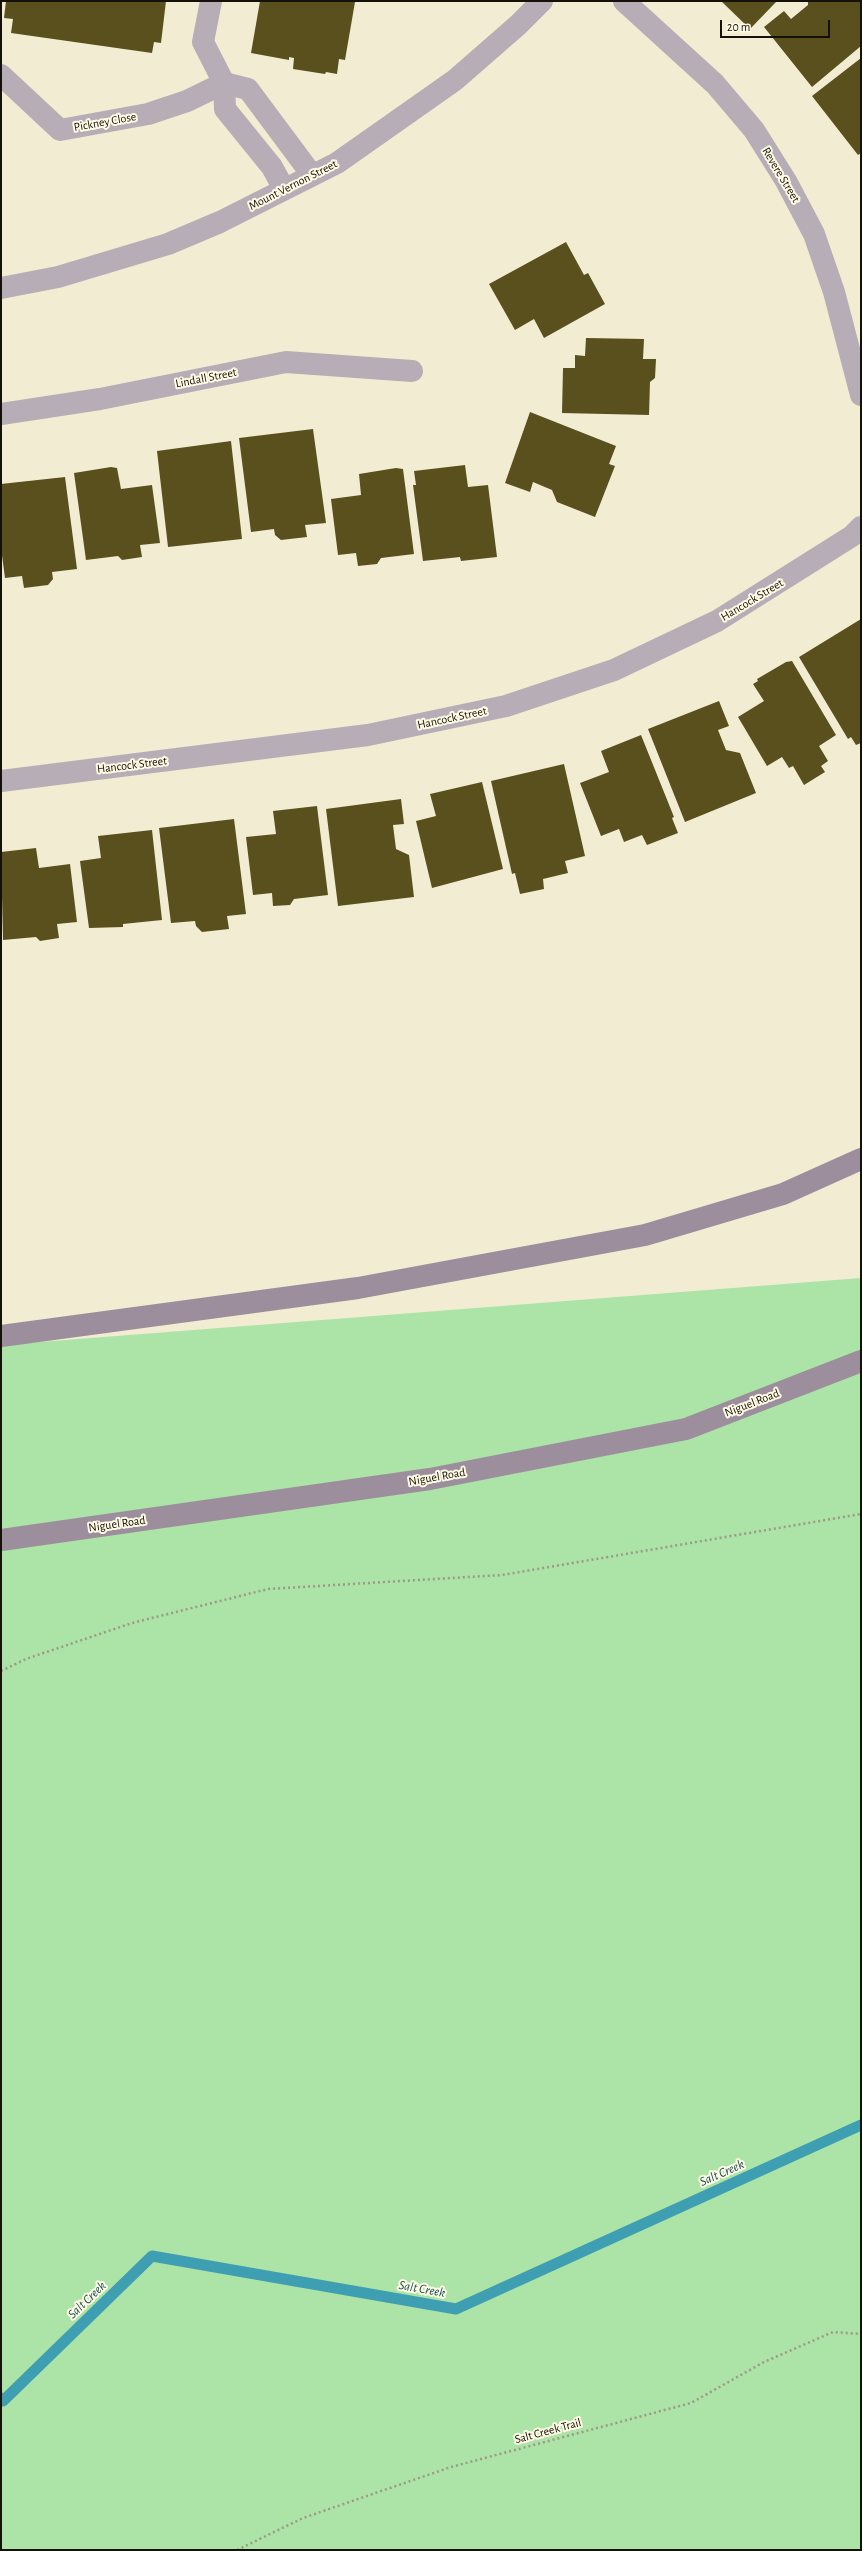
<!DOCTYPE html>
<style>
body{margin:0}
#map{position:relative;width:862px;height:2551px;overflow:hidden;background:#f2edd2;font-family:"Alegreya Sans",sans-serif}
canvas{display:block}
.frame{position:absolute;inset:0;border:2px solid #131108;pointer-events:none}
.scale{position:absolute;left:720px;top:20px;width:110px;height:18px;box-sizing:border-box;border:2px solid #131108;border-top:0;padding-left:5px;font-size:12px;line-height:14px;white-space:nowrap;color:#131108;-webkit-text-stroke:3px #fefae4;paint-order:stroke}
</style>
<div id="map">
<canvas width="862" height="2551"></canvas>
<div class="frame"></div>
<div class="scale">20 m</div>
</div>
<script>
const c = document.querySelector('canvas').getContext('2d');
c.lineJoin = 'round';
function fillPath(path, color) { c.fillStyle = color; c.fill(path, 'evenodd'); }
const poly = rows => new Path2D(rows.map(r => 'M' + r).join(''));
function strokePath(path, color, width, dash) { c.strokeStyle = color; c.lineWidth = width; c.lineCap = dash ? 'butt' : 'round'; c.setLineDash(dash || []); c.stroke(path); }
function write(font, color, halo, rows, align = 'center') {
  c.font = font + ' "Alegreya Sans",sans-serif'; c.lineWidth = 4; c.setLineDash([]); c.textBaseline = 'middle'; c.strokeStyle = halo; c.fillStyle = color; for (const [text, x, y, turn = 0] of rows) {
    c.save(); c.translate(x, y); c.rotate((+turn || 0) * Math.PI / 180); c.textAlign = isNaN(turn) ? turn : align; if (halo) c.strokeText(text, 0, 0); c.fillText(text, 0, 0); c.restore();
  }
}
const green = poly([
 [861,1278,861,2550,1,2550,1,1345]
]);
const stream = poly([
 [1,2398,3,2401,152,2256,456,2309,861,2125]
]);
const building = poly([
 [6,1,166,1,161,43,154,42,152,53,11,33,13,19,4,18],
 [260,1,355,2,345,60,339,59,337,74,326,72,325,74,293,69,294,58,289,57,289,60,251,53],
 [721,1,777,1,750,29],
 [808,1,861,1,861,46,812,87,764,27,784,11,791,19,808,5],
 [861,58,861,153,858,155,812,96],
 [566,242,584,275,588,273,605,304,544,338,534,319,515,330,489,284],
 [586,338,644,339,643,359,656,359,655,378,650,382,649,415,562,413,563,368,575,368,575,355,585,356],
 [530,412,616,446,609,464,615,466,595,517,557,502,552,490,533,482,530,492,505,483],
 [313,429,326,523,305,525,307,537,281,540,275,535,274,529,251,532,239,438],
 [231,441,242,539,168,547,157,451],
 [465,465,468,487,488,485,497,557,461,561,460,557,423,561,413,485,416,485,414,471],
 [111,467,117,468,121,489,152,485,160,543,140,545,142,557,122,560,118,556,86,560,74,473],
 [396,468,403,469,414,554,381,558,377,564,358,566,356,553,338,555,331,499,361,495,359,474],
 [65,477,77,569,52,572,53,579,48,585,24,588,22,576,5,578,1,548,1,484],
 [861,619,861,743,856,745,851,737,848,739,799,657],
 [792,661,836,735,819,746,828,761,821,766,825,772,804,785,793,766,789,768,782,757,767,766,738,717,764,701,753,684,758,681,757,679,786,662],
 [719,701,729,726,718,730,726,750,740,753,756,793,685,822,648,729],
 [641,735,674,817,672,818,678,833,647,845,642,835,624,842,619,829,601,836,580,783,609,772,601,751],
 [564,764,585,856,565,861,568,873,543,879,544,889,520,894,515,873,512,874,491,781],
 [482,782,503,869,432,888,416,821,436,816,430,794],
 [401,799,404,824,393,825,396,849,409,855,414,897,338,906,326,809],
 [317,806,328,895,294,899,290,905,273,906,272,893,253,895,246,837,276,834,273,811],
 [234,819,246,914,227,916,229,929,202,932,196,926,195,921,171,923,159,828],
 [152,830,162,920,123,924,123,927,89,928,80,861,101,858,98,836],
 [36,848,39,868,70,864,77,922,57,924,59,938,40,941,36,937,3,940,1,852]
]);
const path = poly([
 [1,1671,26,1659,132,1623,268,1589,502,1575,861,1514],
 [237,2550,303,2518,451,2467,691,2403,764,2362,833,2332,861,2334]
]);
const minor = poly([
 [211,1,203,42,224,83,225,109,272,167,284,189],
 [624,1,715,84,754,130,786,181,814,234,834,292,861,395],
 [1,75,60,130,148,114,187,101,224,83,248,89,312,175],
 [1,414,100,399,286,362,412,371],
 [1,781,368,735,506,706,614,670,717,621,852,536,861,527]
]);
const tertiary = poly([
 [1,288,58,277,168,244,220,222,337,163,455,80,518,25,542,1]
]);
const secondary = poly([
 [1,1336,358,1288,645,1235,783,1194,861,1159],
 [1,1540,430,1479,686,1429,861,1361]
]);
const streetNames = [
 ["Pickney Close",105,122,-10],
 ["Revere Street",781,175,59],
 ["Mount Vernon Street",293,185,-27],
 ["Lindall Street",206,378,-11],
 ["Hancock Street",752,600,-31],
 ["Hancock Street",452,718,-12],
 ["Hancock Street",132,765,-7],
 ["Niguel Road",752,1403,-21],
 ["Niguel Road",437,1477,-10],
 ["Niguel Road",117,1524,-8],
 ["Salt Creek Trail",548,2431,-15]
];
const waterNames = [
 ["Salt Creek",722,2173,-24],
 ["Salt Creek",422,2289,10],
 ["Salt Creek",87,2300,-44]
];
fillPath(green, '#ace3a7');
strokePath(stream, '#3d9fb1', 11);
fillPath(building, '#59501e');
strokePath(path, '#9d9985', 2.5, [2, 3]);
strokePath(minor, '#b6adb6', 22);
strokePath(tertiary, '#b6adb6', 22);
strokePath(secondary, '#9c8e9c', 22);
write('12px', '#131108', '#fefae4', streetNames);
write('italic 13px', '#134b56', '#fefae4', waterNames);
</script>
